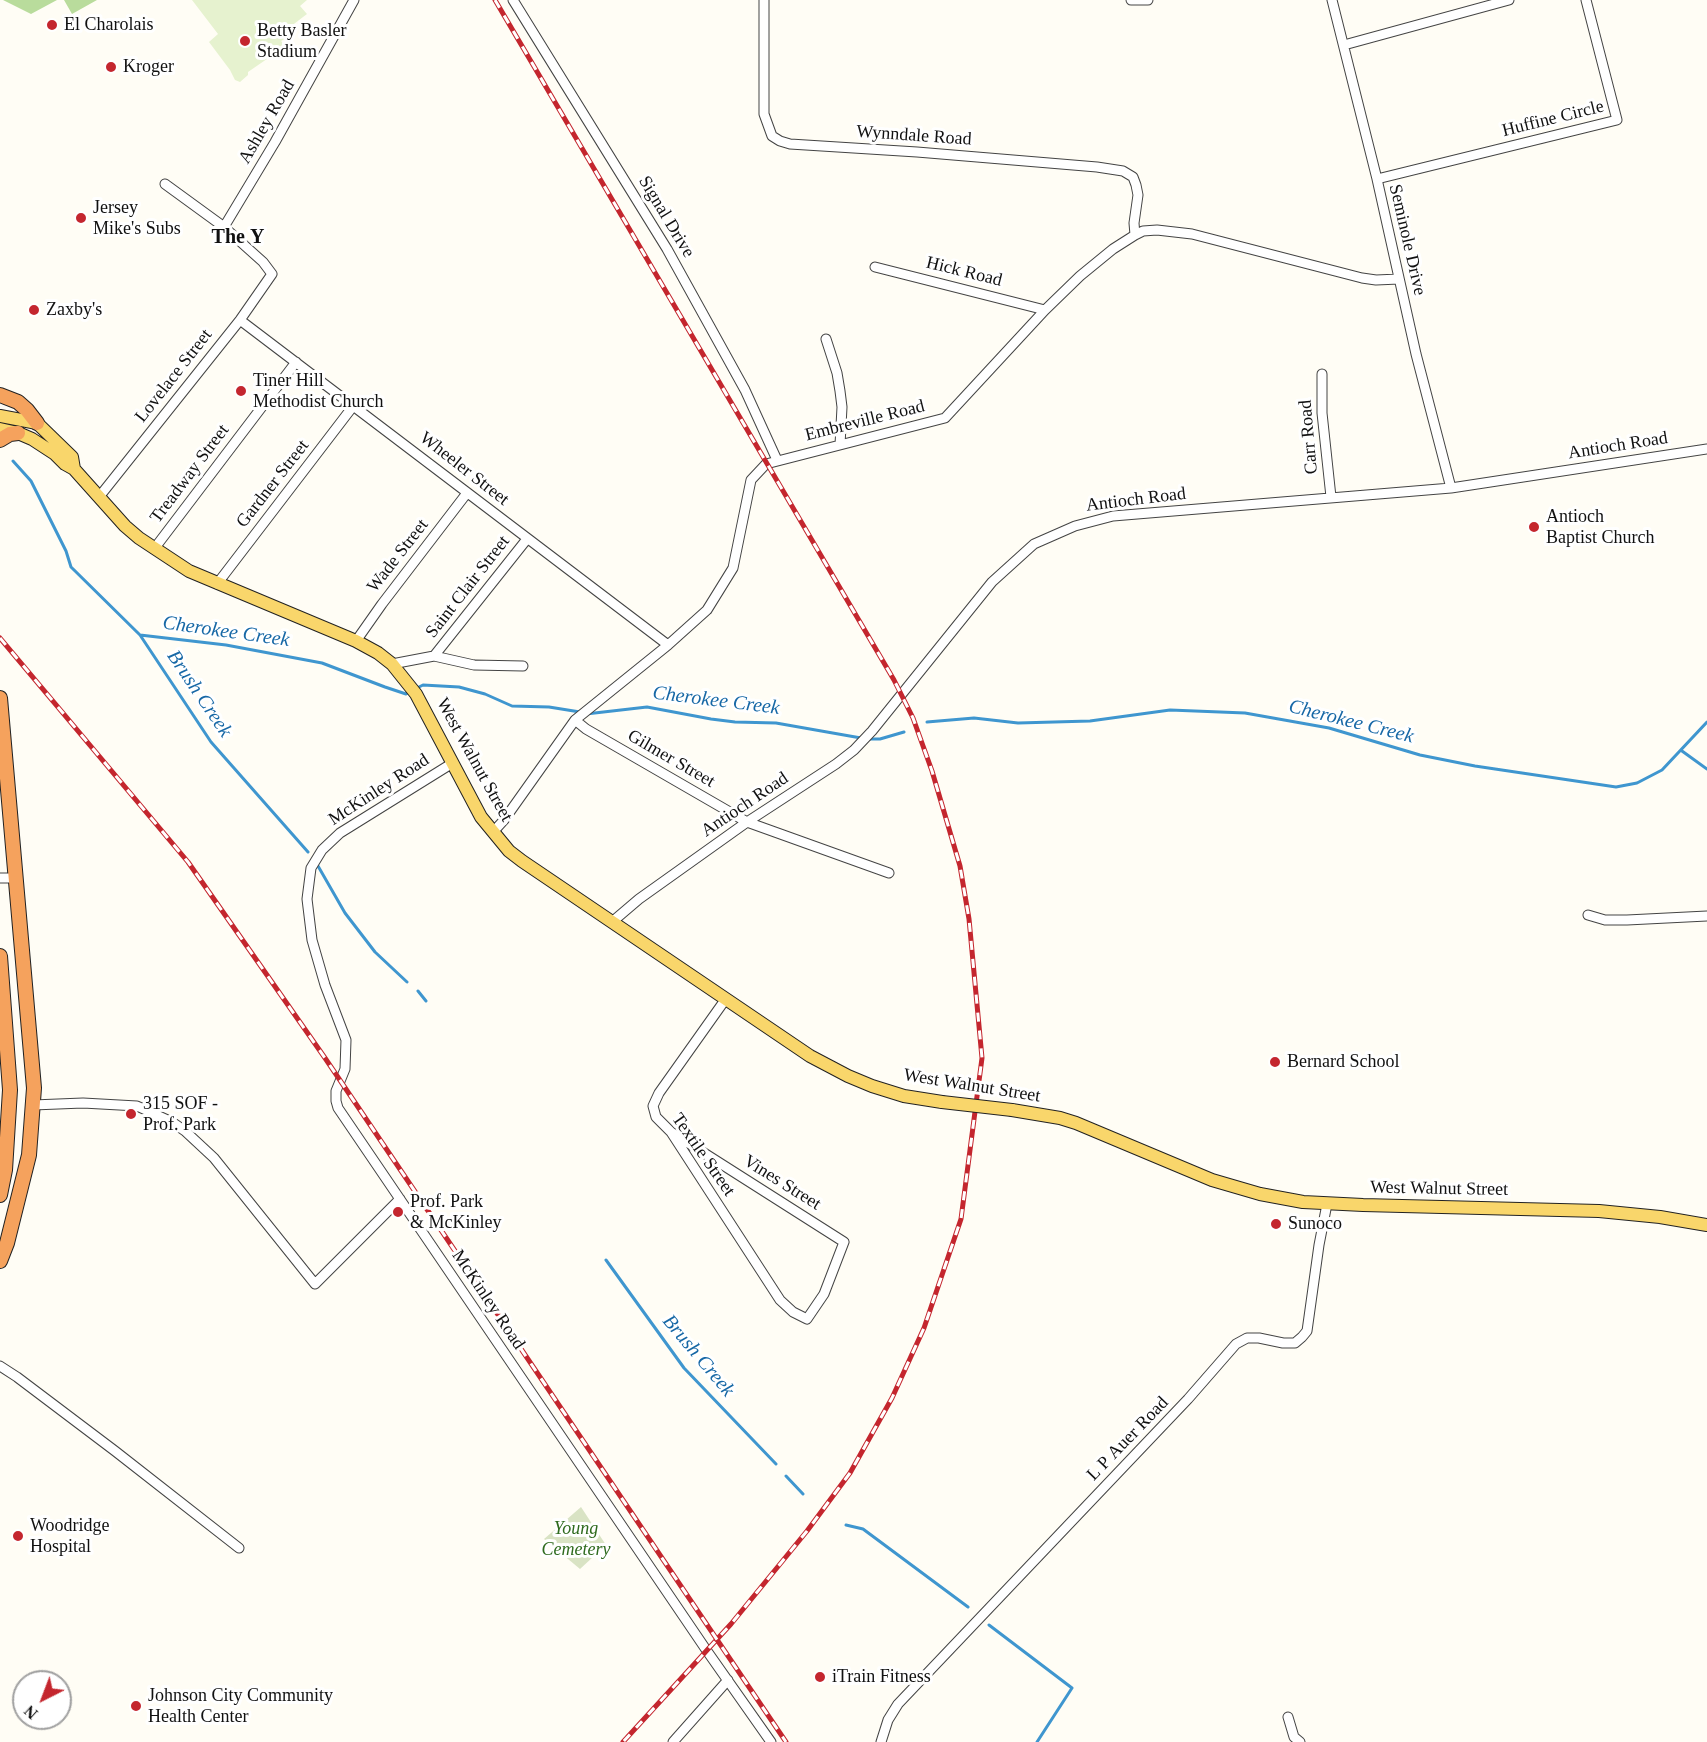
<!DOCTYPE html>
<style>
body{margin:0}
#map{position:relative;width:1707px;height:1742px;overflow:hidden;background:#fffdf5;font-family:Georgia,serif}
canvas{display:block}
.north{position:absolute;left:12px;top:1670px;width:60px;height:60px;box-sizing:border-box;background:#fff;border:2px solid #a0a0a0;border-radius:50%;rotate:222deg;font-size:16px;font-weight:700;line-height:24px;text-align:center;color:#111}
.north::after{content:'';display:block;margin:auto;width:21px;height:27px;background:#c4262e;clip-path:polygon(50% 0,100% 100%,50% 72%,0 100%)}
</style>
<div id="map">
<canvas width="1707" height="1742"></canvas>
<div class="north">N</div>
</div>
<script>
const c = document.querySelector('canvas').getContext('2d');
c.lineJoin = 'round';
function fillPath(path, color) { c.fillStyle = color; c.fill(path, 'evenodd'); }
const poly = rows => new Path2D(rows.map(r => 'M' + r).join(''));
function strokePath(path, color, width, dash) { c.strokeStyle = color; c.lineWidth = width; c.lineCap = dash ? 'butt' : 'round'; c.setLineDash(dash || []); c.stroke(path); }
function write(font, color, halo, rows, align = 'center') {
  c.font = font + ' Georgia,serif'; c.lineWidth = 6; c.setLineDash([]); c.textBaseline = 'middle'; c.strokeStyle = halo; c.fillStyle = color; for (const [text, x, y, turn = 0] of rows) {
    c.save(); c.translate(x, y); c.rotate((+turn || 0) * Math.PI / 180); c.textAlign = isNaN(turn) ? turn : align; if (halo) c.strokeText(text, 0, 0); c.fillText(text, 0, 0); c.restore();
  }
}
const forest = poly([
 [3,0,57,0,31,14],
 [64,0,97,0,72,14]
]);
const cemetery = poly([
 [581,1507,606,1545,580,1569,544,1539]
]);
const pitch = poly([
 [192,0,307,0,300,6,307,14,282,33,286,38,281,41,290,50,284,55,280,50,248,72,248,75,240,82,235,80,230,70,209,42,218,34]
]);
const stream = poly([
 [13,461,31,481,66,551,71,567,140,635,211,742,308,852],
 [140,635,226,645,322,663,385,687,406,694,411,691],
 [417,688,423,685,459,687,485,694,512,706,549,707,580,712],
 [586,714,647,707,711,719,735,722,776,723,861,738],
 [927,722,974,718,1018,723,1090,721,1170,710,1245,713,1329,728,1420,755,1475,766,1616,787,1637,783,1662,770,1707,722],
 [868,739,880,739,904,732],
 [1682,751,1707,769],
 [318,866,345,913,375,952,407,982],
 [418,991,426,1001],
 [606,1260,684,1368,776,1464],
 [786,1476,803,1494],
 [846,1525,863,1529,968,1607],
 [989,1625,1072,1688,1037,1742]
]);
const minor = poly([
 [513,0,667,249,745,390,777,460],
 [764,0,764,114,772,136,780,141,790,144,917,152,1097,167,1123,171,1133,177,1136,185,1138,195,1134,223,1135,235],
 [1131,0,1148,0],
 [1332,0,1377,179,1416,354,1451,488],
 [1344,45,1509,0],
 [1377,179,1617,120,1586,0],
 [224,227,275,142,354,0],
 [875,267,1045,310],
 [240,320,668,645],
 [826,339,837,373,840,391,842,407,840,445],
 [1322,374,1322,413,1331,497],
 [99,497,240,320,272,274,263,262,224,227,165,184],
 [154,549,296,362],
 [217,584,354,405],
 [356,641,382,604,467,493],
 [434,656,527,539],
 [392,664,434,656,474,665,523,666],
 [575,720,586,729,747,822,889,873],
 [451,764,340,833,322,850,311,868,307,899,312,940,325,985,346,1040,345,1069,336,1091,336,1101,338,1108,707,1651,771,1742],
 [493,832,504,820,575,720,668,645,707,610,733,568,751,480,766,464,945,418,1045,310,1080,276,1113,249,1135,235,1143,231,1157,230,1192,234,1362,278,1376,280,1399,279],
 [0,878,15,878],
 [1588,915,1605,920,1627,920,1707,916],
 [612,922,639,899,747,822,836,764,854,750,872,731,992,582,1034,544,1075,526,1113,516,1451,488,1707,449],
 [33,1105,83,1103,137,1106,172,1122,185,1131,214,1158,315,1284,400,1199],
 [671,1132,844,1242,824,1294,807,1319,793,1312,780,1300,671,1132,656,1117,653,1106,659,1093,725,1000],
 [0,1366,17,1377,115,1451,239,1548],
 [1288,1717,1294,1737,1300,1742],
 [673,1742,728,1680],
 [881,1742,888,1720,898,1704,1188,1399,1236,1344,1247,1338,1259,1338,1283,1343,1295,1343,1302,1337,1307,1331,1319,1245,1327,1204]
]);
const major = poly([
 [0,416,37,423,72,457,74,469],
 [0,429,18,433,32,439,55,454,65,464,74,469,125,526,139,538,189,571,356,641,378,653,392,664,416,694,481,817,509,851,522,861,810,1056,848,1076,872,1086,904,1096,942,1102],
 [1012,1110,1060,1118,1076,1123,1212,1180,1260,1194,1303,1202,1363,1205,1599,1211,1660,1217,1707,1225]
]);
const highway = poly([
 [0,395,18,402,27,410,37,423],
 [0,440,10,434,18,433],
 [0,698,34,1088,29,1155,7,1243,0,1261],
 [0,956,10,1090,5,1170,0,1195]
]);
const rail = poly([
 [495,0,894,680,913,718,932,771,960,866,969,919,982,1058,961,1219,924,1328,892,1398,850,1473,807,1531,731,1624,623,1742],
 [0,638,188,862,325,1058,786,1742]
]);
const majorBridge = poly([
 [942,1102,1012,1110]
]);
const markers = [
 [52,25,6,"#c4262e"],
 [245,41,6,"#c4262e"],
 [111,67,6,"#c4262e"],
 [81,218,6,"#c4262e"],
 [34,310,6,"#c4262e"],
 [241,391,6,"#c4262e"],
 [1534,527,6,"#c4262e"],
 [1275,1062,6,"#c4262e"],
 [131,1114,6,"#c4262e"],
 [398,1212,6,"#c4262e"],
 [1276,1224,6,"#c4262e"],
 [18,1536,6,"#c4262e"],
 [820,1677,6,"#c4262e"],
 [136,1706,6,"#c4262e"]
];
const poiNames = [
 ["El Charolais",64,25],
 ["Betty Basler",257,31],
 ["Stadium",257,52],
 ["Kroger",123,67],
 ["Jersey",93,208],
 ["Mike's Subs",93,229],
 ["Zaxby's",46,310],
 ["Tiner Hill",253,381],
 ["Methodist Church",253,402],
 ["Antioch",1546,517],
 ["Baptist Church",1546,538],
 ["Bernard School",1287,1062],
 ["315 SOF -",143,1104],
 ["Prof. Park",143,1125],
 ["Prof. Park",410,1202],
 ["& McKinley",410,1223],
 ["Sunoco",1288,1224],
 ["Woodridge",30,1526],
 ["Hospital",30,1547],
 ["iTrain Fitness",832,1677],
 ["Johnson City Community",148,1696],
 ["Health Center",148,1717]
];
const streetNames = [
 ["Huffine Circle",1553,119,-14],
 ["Ashley Road",267,122,-60],
 ["Wynndale Road",914,136,4],
 ["Signal Drive",666,217,59],
 ["Seminole Drive",1407,240,77],
 ["Hick Road",964,272,14],
 ["Lovelace Street",174,376,-52],
 ["Embreville Road",865,421,-14],
 ["Carr Road",1309,437,-95],
 ["Antioch Road",1618,446,-9],
 ["Wheeler Street",464,469,38],
 ["Treadway Street",190,474,-53],
 ["Gardner Street",273,484,-52],
 ["Antioch Road",1136,500,-7],
 ["Wade Street",398,556,-52],
 ["Saint Clair Street",468,587,-52],
 ["Gilmer Street",671,759,30],
 ["West Walnut Street",474,760,61],
 ["McKinley Road",379,790,-33],
 ["Antioch Road",745,805,-34],
 ["West Walnut Street",972,1086,9],
 ["Textile Street",703,1155,55],
 ["Vines Street",782,1183,32],
 ["West Walnut Street",1439,1189,1],
 ["McKinley Road",488,1300,56],
 ["L P Auer Road",1128,1439,-46]
];
const parkNames = [
 ["Young",576,1529],
 ["Cemetery",576,1550]
];
const neighbourhoodNames = [
 ["The Y",238,238]
];
const waterNames = [
 ["Cherokee Creek",226,632,8],
 ["Brush Creek",199,694,56],
 ["Cherokee Creek",716,701,7],
 ["Cherokee Creek",1351,722,14],
 ["Brush Creek",698,1356,50]
];
fillPath(forest, '#b9dc9c');
fillPath(cemetery, '#d9e3c4');
fillPath(pitch, '#e6f2cf');
strokePath(stream, '#3f96cf', 3);
strokePath(minor, '#444', 11);
strokePath(major, '#222', 14);
strokePath(highway, '#222', 16);
strokePath(minor, '#fff', 9);
strokePath(major, '#f9d66b', 12);
strokePath(highway, '#f5a25d', 14);
strokePath(rail, '#c4262e', 5);
strokePath(rail, '#fff', 3, [9]);
strokePath(majorBridge, '#222', 14, []);
strokePath(majorBridge, '#f9d66b', 12);
for (const [x, y, r, color] of markers) { const dot = new Path2D(); dot.arc(x, y, r, 0, 2 * Math.PI); c.fillStyle = color; c.fill(dot); strokePath(dot, '#fff', 2); }
write('18px', '#111', '#fff', poiNames, 'left');
write('18px', '#111', '#fff', streetNames);
write('italic 18px', '#2f6b1f', '#fff', parkNames);
write('bold 20px', '#111', '#fff', neighbourhoodNames);
write('italic 20px', '#1768a6', '#fff', waterNames);
</script>
